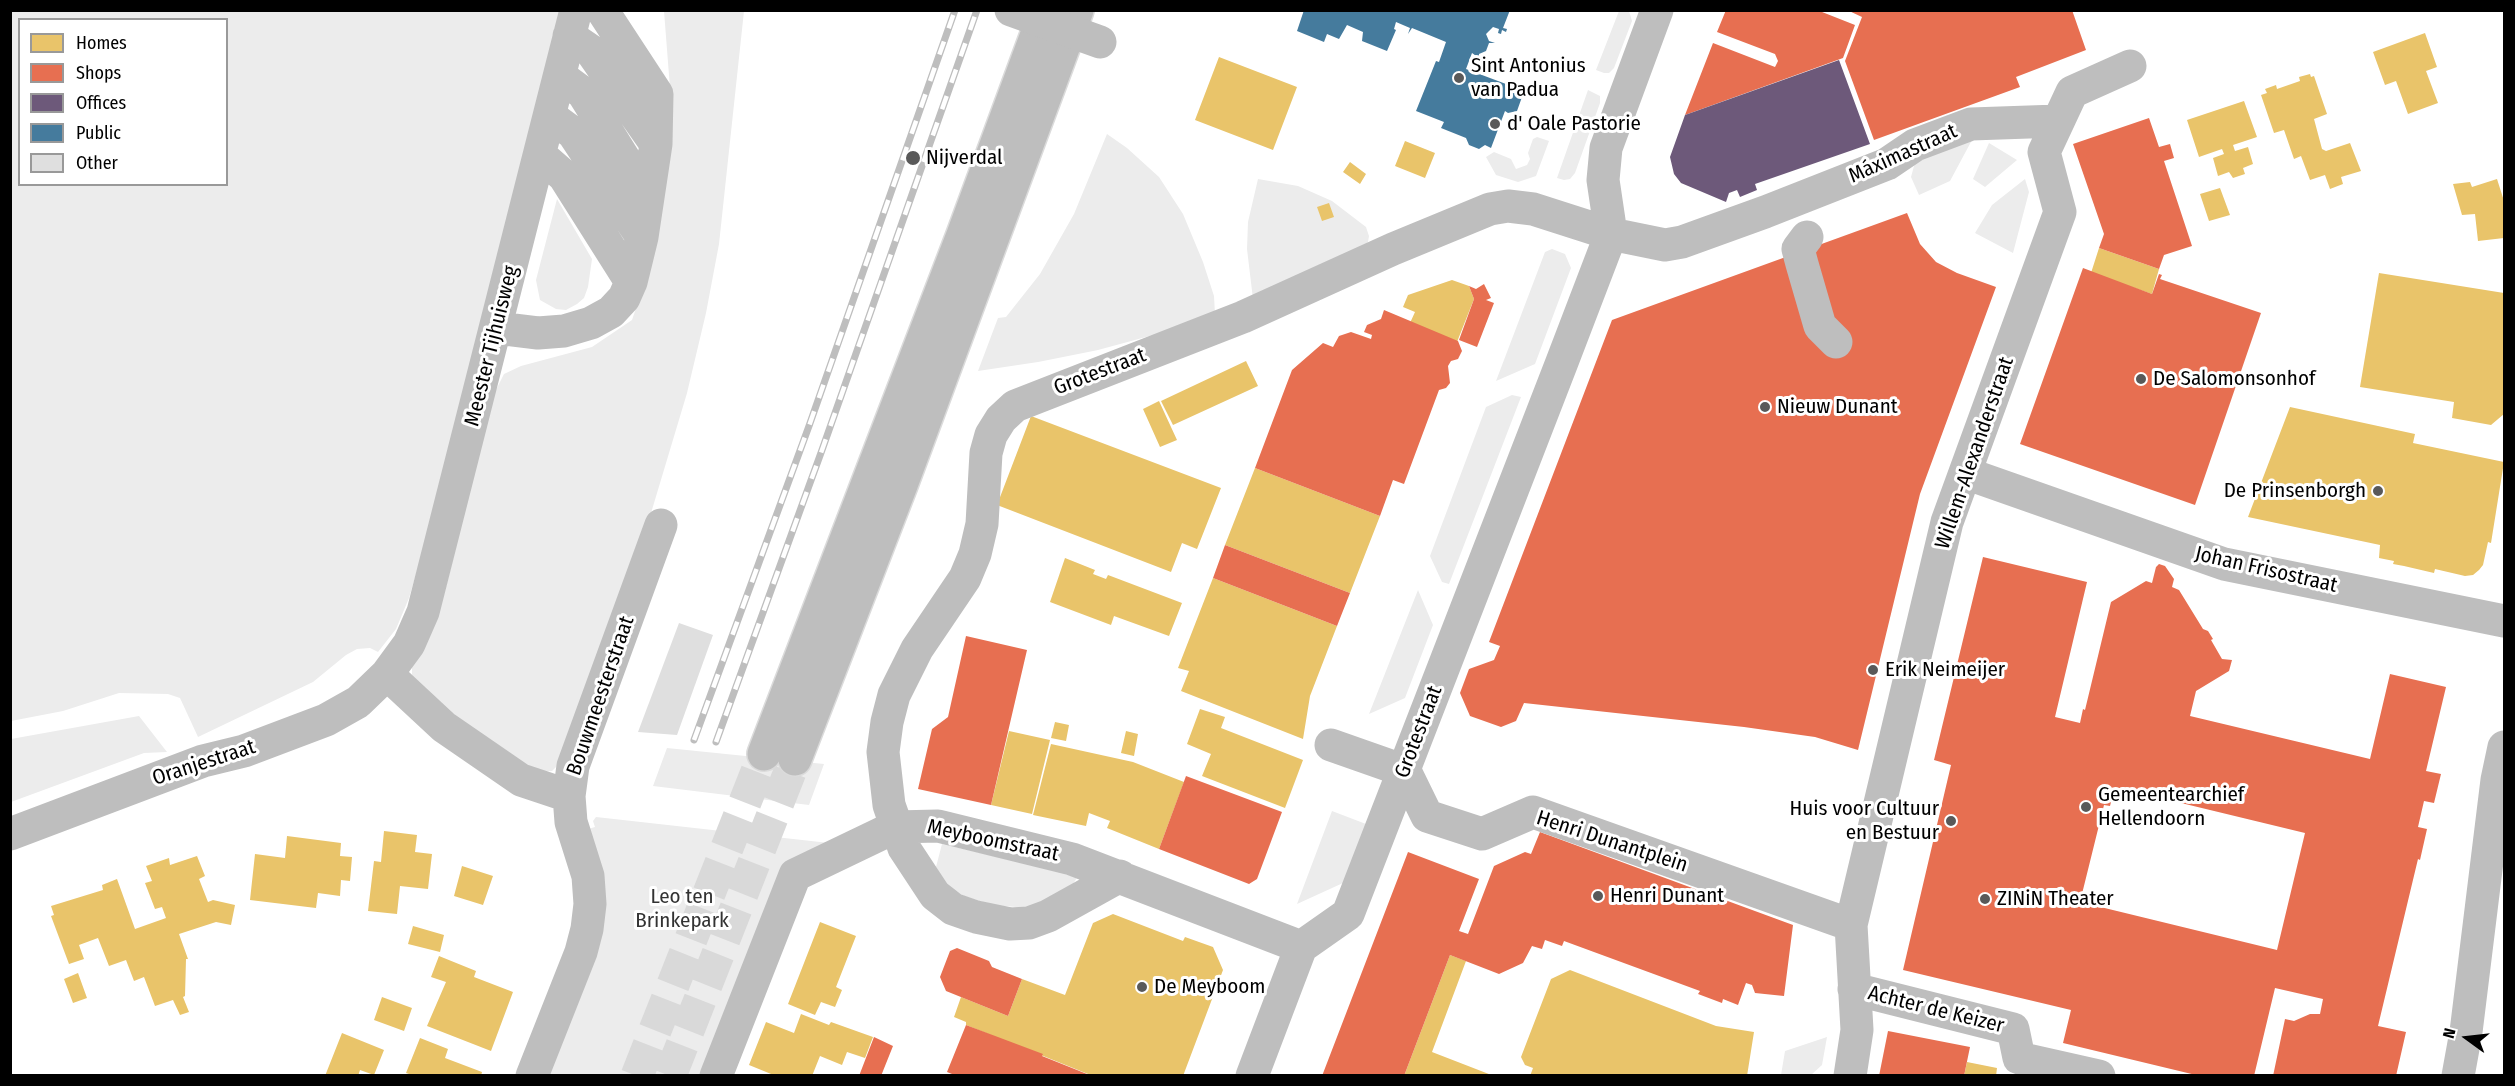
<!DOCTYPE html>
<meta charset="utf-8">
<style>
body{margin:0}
#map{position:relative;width:2515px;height:1086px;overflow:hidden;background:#fff;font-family:"Fira Sans Condensed",sans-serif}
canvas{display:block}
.frame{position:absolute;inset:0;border:12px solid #000;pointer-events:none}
.legend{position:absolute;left:18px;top:18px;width:210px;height:168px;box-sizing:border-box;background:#fff;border:2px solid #999;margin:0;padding:8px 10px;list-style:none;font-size:18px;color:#000}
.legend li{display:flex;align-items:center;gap:12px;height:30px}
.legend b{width:30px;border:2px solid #999}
.north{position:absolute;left:2437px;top:1008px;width:60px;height:60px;-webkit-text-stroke:4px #fff;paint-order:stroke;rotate:285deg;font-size:16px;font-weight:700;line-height:24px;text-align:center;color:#000}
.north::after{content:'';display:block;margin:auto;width:21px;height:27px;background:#000;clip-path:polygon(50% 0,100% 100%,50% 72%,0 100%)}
</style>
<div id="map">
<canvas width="2515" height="1086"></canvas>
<div class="frame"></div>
<ul class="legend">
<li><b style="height:16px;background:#e9c46a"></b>Homes</li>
<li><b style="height:16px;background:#e76f51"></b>Shops</li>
<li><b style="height:16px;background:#6d597a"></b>Offices</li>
<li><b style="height:16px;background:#457b9d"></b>Public</li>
<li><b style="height:16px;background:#dfdfdf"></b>Other</li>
</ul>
<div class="north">N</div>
</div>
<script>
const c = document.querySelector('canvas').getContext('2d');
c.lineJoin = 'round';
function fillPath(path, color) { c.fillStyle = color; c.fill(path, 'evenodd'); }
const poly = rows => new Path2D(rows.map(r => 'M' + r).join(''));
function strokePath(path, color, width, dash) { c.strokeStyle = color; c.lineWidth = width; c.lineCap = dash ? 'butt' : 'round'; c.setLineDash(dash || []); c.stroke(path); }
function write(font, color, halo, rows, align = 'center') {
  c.font = font + ' "Fira Sans Condensed",sans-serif'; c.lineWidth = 6; c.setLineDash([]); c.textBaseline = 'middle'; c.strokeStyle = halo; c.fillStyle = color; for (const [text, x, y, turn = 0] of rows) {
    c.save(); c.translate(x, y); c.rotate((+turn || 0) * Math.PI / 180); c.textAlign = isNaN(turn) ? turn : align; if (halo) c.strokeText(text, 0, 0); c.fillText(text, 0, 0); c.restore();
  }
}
const green = poly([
 [11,11,560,11,421,557,409,598,396,629,378,652,370,648,357,649,346,655,313,682,198,737,180,698,168,694,119,693,63,711,11,721],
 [20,20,226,20,226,184,20,184],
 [664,11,744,11,719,244,706,313,687,393,642,543,563,760,552,771,538,772,467,726,412,675,412,665,431,629,445,591,494,394,504,374,521,366,592,347,632,320,646,279,670,88],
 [1619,11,1629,11,1632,21,1614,68,1609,73,1604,73,1596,70],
 [1588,90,1600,96,1600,103,1575,173,1570,179,1564,180,1557,178],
 [1107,134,1127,148,1159,177,1183,214,1203,262,1214,296,1215,314,1157,334,1098,350,1038,362,978,371,998,318,1006,317,1040,274,1074,214],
 [1537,137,1549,141,1536,176,1518,182,1496,175,1486,157,1494,152,1511,159,1516,169,1527,165,1530,159,1528,153,1533,139],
 [1972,140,1950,181,1919,195,1911,177,1917,155],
 [1989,143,2017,160,1985,187,1973,179],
 [1258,179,1298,186,1332,201,1366,227,1369,236,1368,242,1364,246,1253,299,1247,249,1248,222],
 [2025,179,2029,192,2013,253,1975,233,1992,205],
 [557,199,592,259,588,287,584,298,577,304,566,310,556,309,540,300,536,280],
 [1552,249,1565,254,1571,268,1535,364,1496,381,1545,252],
 [1512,395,1521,397,1449,584,1442,582,1430,556,1486,407],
 [1418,590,1433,625,1405,698,1369,714],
 [139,716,167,752,144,753,11,802,11,739],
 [667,748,824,764,809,805,653,786],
 [1332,811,1366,824,1343,883,1297,904],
 [596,817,829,843,705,1075,542,1076,591,953,585,830,595,827,593,821],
 [942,844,1078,876,1070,889,1028,908,992,905,964,896,948,887,936,867],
 [1827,1037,1822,1065,1811,1075,1781,1075,1785,1051]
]);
const homes = poly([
 [2425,33,2437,67,2426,71,2438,103,2408,114,2396,81,2385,85,2373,52],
 [1219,57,1297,87,1273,150,1195,120],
 [2310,74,2311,77,2314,76,2327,114,2314,119,2322,149,2326,151,2350,143,2361,171,2341,177,2343,184,2330,189,2325,175,2310,180,2301,156,2294,159,2284,130,2274,133,2261,95,2267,93,2265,89,2276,85,2277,89,2300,81,2299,77],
 [2244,101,2257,137,2233,145,2235,151,2248,147,2253,164,2243,168,2245,174,2233,178,2229,172,2218,176,2213,158,2224,154,2222,149,2199,157,2187,120],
 [1405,141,1435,153,1425,178,1395,166],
 [1350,162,1366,174,1360,184,1343,172],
 [2497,179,2504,201,2504,238,2478,241,2475,214,2462,215,2453,184,2470,182,2472,187],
 [2220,188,2230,215,2209,221,2200,194],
 [1329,203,1334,217,1322,221,1317,207],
 [2099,248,2159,269,2152,294,2091,273],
 [2379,273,2504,293,2504,414,2491,425,2452,418,2454,402,2360,387],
 [1452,280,1469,286,1474,299,1457,342,1410,323,1415,312,1403,307,1408,295],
 [1246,361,1258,386,1173,425,1161,401],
 [1159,401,1177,440,1160,447,1143,409],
 [2290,407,2415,434,2413,443,2504,462,2491,543,2488,542,2483,565,2479,570,2473,575,2465,576,2435,569,2434,573,2404,566,2393,564,2394,561,2379,558,2380,545,2248,517],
 [1031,416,1221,488,1197,549,1182,543,1171,572,997,505],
 [1255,468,1380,516,1350,593,1225,545],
 [1065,558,1095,570,1093,574,1106,579,1108,575,1182,603,1169,636,1114,616,1111,625,1050,602],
 [1213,578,1337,626,1310,696,1303,739,1181,691,1189,671,1178,668],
 [1200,709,1225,717,1221,728,1303,760,1285,808,1202,776,1211,754,1187,744],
 [1055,722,1069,725,1066,741,1051,738],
 [1009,731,1050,740,1032,814,991,805],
 [1126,731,1138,734,1134,756,1121,753],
 [1051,744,1133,762,1184,782,1159,849,1107,828,1110,821,1089,813,1086,826,1033,815],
 [384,831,417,835,415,852,432,854,428,889,400,886,397,914,368,911,374,861,381,862],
 [287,836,341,843,340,856,352,857,350,881,341,880,340,896,318,893,316,908,250,900,255,854,285,858],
 [197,856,205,876,199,879,208,902,213,900,235,905,231,925,216,922,179,934,188,959,186,959,185,996,183,997,189,1012,180,1015,173,1000,155,1006,144,977,134,981,126,960,109,966,98,938,79,945,84,959,69,964,51,916,54,915,51,906,103,890,102,885,117,879,135,929,166,918,162,907,155,909,145,883,152,881,146,866,169,858,170,865],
 [462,866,493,876,483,905,454,896],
 [1113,914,1183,941,1185,937,1213,947,1223,970,1183,1076,1093,1076,966,1025,966,1022,954,1017,961,997,1008,1016,1022,979,1065,995,1093,923],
 [820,922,856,936,836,987,842,990,835,1007,821,1002,815,1015,788,1004],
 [413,926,444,935,440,952,408,944],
 [1450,955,1466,961,1432,1052,1494,1076,1404,1076],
 [439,956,476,971,474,977,513,992,491,1051,427,1026,446,982,431,977],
 [1570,970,1716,1026,1754,1032,1747,1076,1530,1076,1533,1068,1525,1065,1521,1057,1551,979],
 [78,973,87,998,73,1003,64,979],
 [382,997,412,1008,404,1031,374,1020],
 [801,1014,829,1025,831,1022,873,1037,865,1058,847,1052,842,1065,820,1056,812,1076,776,1076,749,1065,766,1022,794,1033],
 [342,1033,384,1050,374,1075,360,1070,358,1076,325,1076],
 [420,1038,448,1049,445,1058,482,1072,481,1076,408,1076,409,1074,406,1073],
 [1967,1062,1997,1068,1996,1076,1964,1076]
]);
const shops = poly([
 [1726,10,1817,10,1855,25,1843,58,1685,115,1713,43,1775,67,1778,61,1775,54,1717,32],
 [1847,10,2072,10,2086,50,2016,77,2020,87,1874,140,1845,61,1862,17],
 [2149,118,2159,147,2170,144,2174,158,2164,161,2192,246,2164,255,2159,269,2099,248,2104,234,2073,144],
 [1907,213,1920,244,1936,262,1957,273,1996,287,1920,494,1858,750,1815,737,1744,727,1524,703,1516,721,1501,727,1470,716,1460,693,1469,669,1494,660,1500,646,1489,642,1612,320],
 [2083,268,2152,294,2159,274,2162,275,2160,279,2261,313,2195,505,2020,444],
 [1484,284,1491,298,1486,300,1494,303,1477,347,1459,340,1474,299,1469,286,1476,289],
 [1384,310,1458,341,1462,351,1458,359,1451,361,1448,366,1450,383,1446,388,1439,390,1404,484,1393,480,1380,516,1255,468,1292,370,1323,343,1333,347,1339,336,1351,332,1371,339,1372,335,1364,332,1367,325,1381,319],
 [1225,545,1350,593,1337,626,1213,578],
 [1983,557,2087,582,2055,717,2080,723,2083,709,2085,710,2111,602,2146,581,2152,583,2156,567,2159,564,2165,566,2174,579,2172,587,2179,590,2203,629,2208,631,2213,639,2211,640,2222,659,2232,660,2229,671,2196,691,2190,716,2370,759,2390,674,2446,687,2426,771,2441,774,2434,803,2424,801,2418,827,2427,829,2420,860,2418,859,2378,1026,2406,1032,2396,1076,2273,1076,2285,1019,2294,1021,2310,1014,2320,1014,2323,999,2275,988,2254,1076,2200,1076,2063,1043,2071,1010,1903,970,1951,765,1934,760],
 [2115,787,2305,833,2277,950,2080,902,2104,805,2110,806],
 [966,636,1027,650,991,805,918,789,932,729,948,717],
 [1186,776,1282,812,1257,879,1249,884,1159,849],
 [1540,832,1793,925,1784,996,1755,993,1752,985,1746,983,1738,1005,1723,999,1722,1003,1698,994,1700,991,1564,941,1562,946,1545,940,1542,949,1532,946,1523,963,1499,974,1450,955,1404,1076,1322,1076,1408,852,1479,879,1459,931,1468,934,1494,866,1525,852,1531,854],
 [957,948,989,961,992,967,1022,979,1008,1016,946,991,940,977,950,951],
 [966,1025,1043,1054,1042,1056,1092,1076,957,1076,947,1072],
 [1888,1031,1970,1047,1964,1076,1879,1076],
 [874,1037,893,1046,881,1076,859,1076]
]);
const offices = poly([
 [1839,60,1870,144,1755,184,1757,190,1740,197,1737,190,1729,193,1726,202,1681,183,1674,174,1670,157,1685,115]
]);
const public = poly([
 [1304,10,1510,10,1503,28,1507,29,1506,32,1502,30,1501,34,1498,33,1499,29,1493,27,1486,34,1489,41,1495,43,1489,43,1486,51,1479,54,1479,58,1472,53,1466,69,1514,87,1522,97,1517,111,1508,113,1505,111,1491,148,1485,145,1479,149,1469,145,1466,138,1441,128,1444,122,1416,111,1436,61,1439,62,1446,42,1412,28,1408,34,1410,28,1396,22,1394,29,1396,30,1387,51,1362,41,1363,32,1347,25,1339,39,1327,34,1324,42,1297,31]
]);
const building = poly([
 [679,623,713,635,677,735,638,732]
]);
const majorTunnel = poly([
 [637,1076,764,754],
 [670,1076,795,759]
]);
const minor = poly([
 [569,36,591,51,656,144],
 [560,76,583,93,648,197],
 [550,116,573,133,642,237],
 [540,155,564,176,631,282],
 [1807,237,1798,249,1802,264,1820,326,1836,342],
 [497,328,538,333,564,331,591,323,611,312,624,298,631,282,642,237,656,144,657,94,602,10],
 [1965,473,2224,564,2504,621],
 [387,674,444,727,521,780,569,796],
 [1331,745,1405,771,1427,816,1482,834,1533,812,1851,925],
 [10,834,203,761,244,751,326,720,358,702,387,674,409,644,423,612,576,10],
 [1120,876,1048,916,1029,923,1010,924,976,917,953,909,935,895,904,848,889,805,883,752,887,722,894,695,917,649,965,578,975,554,982,524,986,453,991,435,1001,419,1015,406,1243,317,1393,249,1490,209,1508,206,1533,209,1611,234,1665,245,1682,242,1765,212,1887,164,1915,145,1971,124,2058,121],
 [1854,989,2013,1029,2019,1058,2099,1076],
 [532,1076,581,952,587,929,590,904,588,876,571,822,569,796,573,766,661,525],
 [716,1076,795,875,895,827,938,826,1072,859,1301,947],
 [1252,1076,1301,947,1348,914,1562,362,1611,234,1603,180,1606,148,1657,10],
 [1850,1076,1857,1030,1851,925,1947,522,2060,212,2044,152,2072,92,2130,66],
 [2458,1076,2466,1032,2497,780,2504,747]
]);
const major = poly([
 [764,754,963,235,1046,10],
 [795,759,901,485,1077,10]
]);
const rail = poly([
 [694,740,809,426,955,10],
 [716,742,822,450,977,10]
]);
const minorBridge = poly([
 [1011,10,1100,42]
]);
const markers = [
 [1459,78,6,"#595959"],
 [1495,124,6,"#595959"],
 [913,158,8,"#595959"],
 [2141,379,6,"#595959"],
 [1765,407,6,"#595959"],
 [2378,491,6,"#595959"],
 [1873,670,6,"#595959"],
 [2086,807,6,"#595959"],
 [1951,821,6,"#595959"],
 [1598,896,6,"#595959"],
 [1985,899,6,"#595959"],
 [1142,987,6,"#595959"]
];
const poiNames = [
 ["Sint Antonius",1471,66],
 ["van Padua",1471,90],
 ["d' Oale Pastorie",1507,124],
 ["Nijverdal",926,158],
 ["De Salomonsonhof",2153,379],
 ["Nieuw Dunant",1777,407],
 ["De Prinsenborgh",2366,491,"right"],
 ["Erik Neimeijer",1885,670],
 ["Gemeentearchief",2098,795],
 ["Hellendoorn",2098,819],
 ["Huis voor Cultuur",1939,809,"right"],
 ["en Bestuur",1939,833,"right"],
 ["Henri Dunant",1610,896],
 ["ZINiN Theater",1997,899],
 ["De Meyboom",1154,987]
];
const streetNames = [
 ["Máximastraat",1903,154,-24],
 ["Meester Tijhuisweg",492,346,-76],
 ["Grotestraat",1100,372,-21],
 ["Willem-Alexanderstraat",1975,453,-71],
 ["Johan Frisostraat",2266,570,13],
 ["Bouwmeesterstraat",601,696,-71],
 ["Grotestraat",1419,732,-69],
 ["Oranjestraat",204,763,-18],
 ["Meyboomstraat",993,841,12],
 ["Henri Dunantplein",1612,842,18],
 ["Achter de Keizer",1936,1010,14]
];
const parkNames = [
 ["Leo ten",682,897],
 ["Brinkepark",682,921]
];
fillPath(green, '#ececec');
fillPath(homes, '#e9c46a');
fillPath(shops, '#e76f51');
fillPath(offices, '#6d597a');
fillPath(public, '#457b9d');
fillPath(building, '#dfdfdf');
strokePath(majorTunnel, '#d9d9d9', 33, [33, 16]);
strokePath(major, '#dbdbdb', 36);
strokePath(minor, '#bebebe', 33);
strokePath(major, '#bebebe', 33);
strokePath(rail, '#bebebe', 7);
strokePath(rail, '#fff', 4.5, [14]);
strokePath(minorBridge, '#bebebe', 33);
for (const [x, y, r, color] of markers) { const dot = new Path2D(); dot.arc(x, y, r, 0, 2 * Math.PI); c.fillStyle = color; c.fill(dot); strokePath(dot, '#fff', 2); }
write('21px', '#000', '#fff', poiNames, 'left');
write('21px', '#000', '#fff', streetNames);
write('21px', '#333', '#fff', parkNames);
</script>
